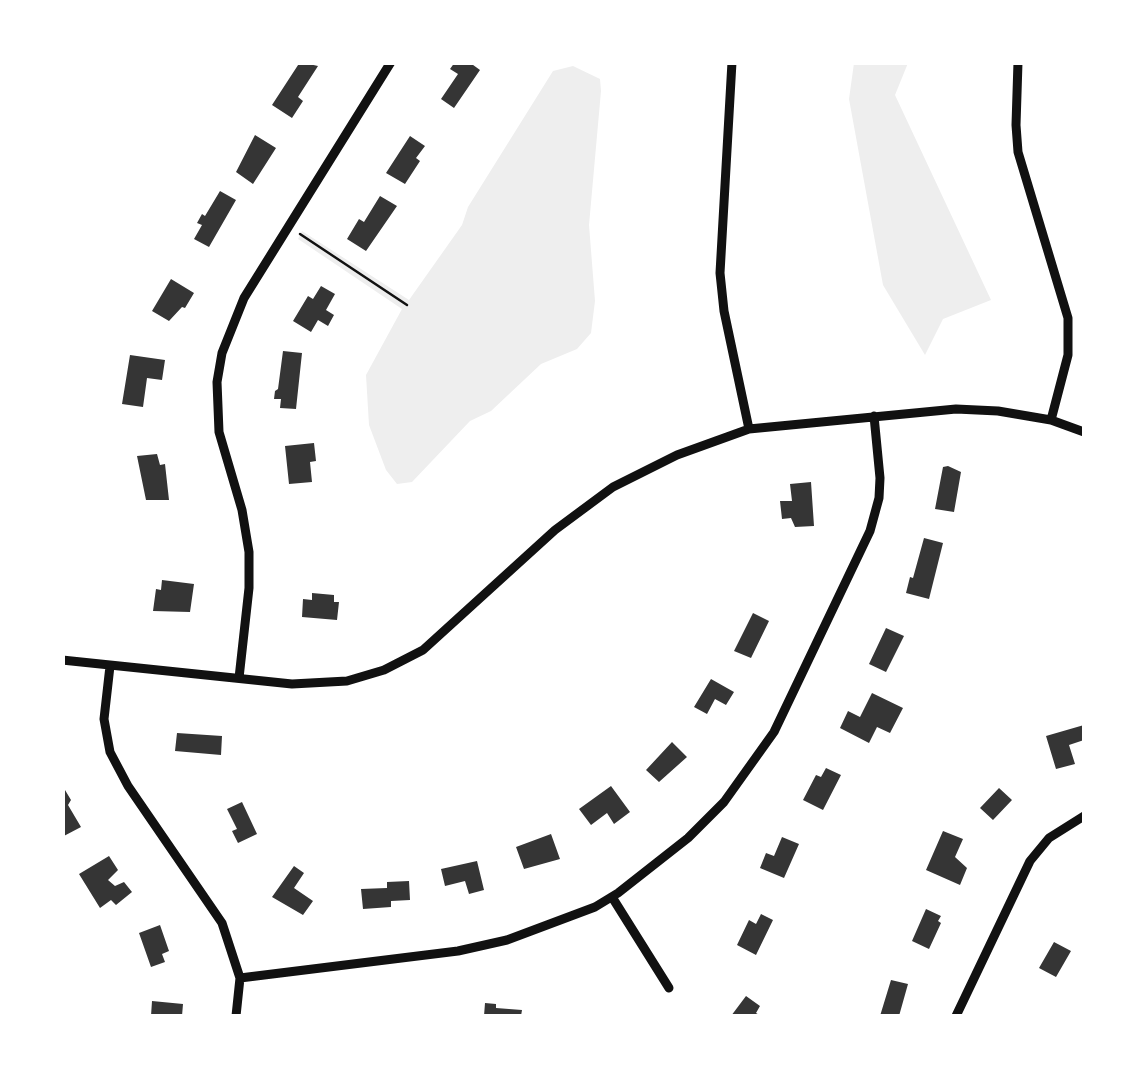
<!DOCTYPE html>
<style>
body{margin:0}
#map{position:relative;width:1147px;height:1079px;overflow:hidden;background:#fff;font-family:"Public Sans",sans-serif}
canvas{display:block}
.frame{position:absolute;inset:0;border:65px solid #fff;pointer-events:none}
</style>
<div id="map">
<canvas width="1147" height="1079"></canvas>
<div class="frame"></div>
</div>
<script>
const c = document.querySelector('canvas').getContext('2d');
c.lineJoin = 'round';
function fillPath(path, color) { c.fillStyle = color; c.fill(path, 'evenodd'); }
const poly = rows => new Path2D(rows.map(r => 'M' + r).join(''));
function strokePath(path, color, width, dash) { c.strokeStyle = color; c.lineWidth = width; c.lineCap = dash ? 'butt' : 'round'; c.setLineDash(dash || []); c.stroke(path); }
const green = poly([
 [854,63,908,63,895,95,991,300,943,319,925,355,883,285,849,99],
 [573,66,600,79,601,91,589,225,595,301,591,333,577,349,541,364,491,411,470,421,412,482,397,484,386,470,369,425,366,375,402,309,298,239,302,231,409,300,462,225,468,207,553,71]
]);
const building = poly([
 [300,62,318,66,298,97,303,101,292,118,272,105],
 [455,62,469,62,480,70,454,108,441,99,458,74,450,69],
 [255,135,276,148,253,184,236,172],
 [410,136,425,146,416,158,420,161,405,184,386,173],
 [220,191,236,200,209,247,194,239,202,225,197,223,202,214,205,216],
 [380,196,397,206,366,251,347,239,359,219,364,222],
 [171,279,194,293,185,308,182,307,169,321,152,311],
 [321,286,335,294,326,310,334,315,328,326,318,320,311,332,293,321,308,296,313,299],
 [283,351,302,353,296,409,280,408,281,399,274,399,275,391,278,389],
 [130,355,165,360,162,380,147,378,143,407,122,404],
 [314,443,316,461,310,462,312,482,289,484,285,446],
 [157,454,160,465,165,464,169,500,146,500,137,456],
 [948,466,961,472,954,512,935,509,943,467],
 [811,482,814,526,795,527,791,518,782,519,780,501,792,501,790,484],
 [924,538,943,543,929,599,906,593,910,577,913,578],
 [162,580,194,584,190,612,153,611,156,589,161,590],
 [312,593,334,595,334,602,339,602,337,620,302,617,303,599,312,600],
 [753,613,769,621,751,658,734,651],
 [886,628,904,636,886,672,869,664],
 [711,679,734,692,726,705,715,699,707,714,694,707],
 [872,693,903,708,890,733,877,727,869,743,840,728,848,711,860,717],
 [1084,725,1084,740,1069,745,1075,764,1056,769,1046,736],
 [177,733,222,736,221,755,175,751],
 [672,742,687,757,659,782,646,770],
 [826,768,841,775,823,810,803,800,816,775,821,777],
 [611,786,630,812,614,824,607,813,591,825,579,809],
 [999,788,1012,800,993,820,980,808],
 [65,790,71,800,68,805,81,827,62,837,62,791],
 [242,802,257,834,238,843,232,831,237,829,227,809],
 [943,831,963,839,955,857,967,868,960,885,926,870],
 [551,834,560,859,524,869,516,847],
 [782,837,799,844,784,878,760,868,766,853,774,856],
 [109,856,118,870,108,880,115,886,124,882,132,892,116,905,111,900,100,908,79,874],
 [477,861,484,890,469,894,465,881,445,886,441,869],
 [294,866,304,873,294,888,313,901,303,915,272,897],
 [409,881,410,900,391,901,391,907,363,909,361,889,387,888,387,882],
 [926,909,941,916,938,921,941,923,929,949,912,941],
 [761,914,773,920,756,955,737,945,749,920,756,924],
 [160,925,169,951,162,954,165,962,151,967,139,933],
 [1054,942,1071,951,1056,977,1039,968],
 [891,980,908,984,899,1016,880,1016],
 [746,996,760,1006,756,1013,761,1016,731,1016],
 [152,1001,183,1004,182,1016,151,1016],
 [485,1003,496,1004,496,1008,522,1010,521,1016,484,1016]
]);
const path = poly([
 [300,234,407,305]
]);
const minor = poly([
 [732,62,720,273,724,311,749,429],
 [1018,62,1016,125,1018,152,1068,318,1068,355,1051,420],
 [62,660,292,684,347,681,384,670,423,650,555,530,613,487,677,455,749,429,956,409,998,411,1051,420,1084,432],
 [110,666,104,719,110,752,128,786,222,923,240,978,236,1016],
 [239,678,249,588,249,552,242,510,219,432,217,382,222,353,244,298,391,62],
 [612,897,669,988],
 [240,978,458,951,507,940,595,907,618,893,688,838,724,802,774,732,870,531,879,498,880,478,874,416],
 [956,1016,1030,861,1049,838,1084,816]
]);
fillPath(green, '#eee');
fillPath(building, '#353535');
strokePath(path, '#111', 2.5);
strokePath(minor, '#111', 9);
</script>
